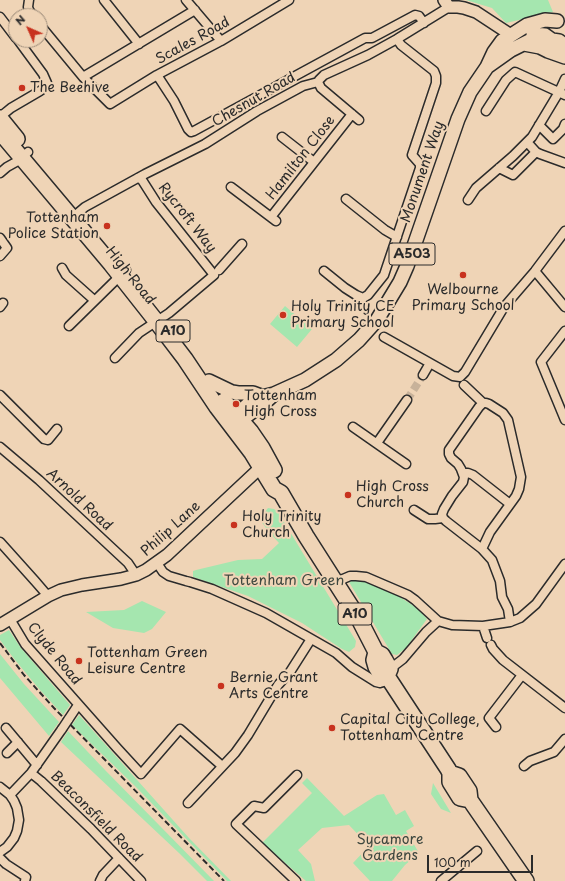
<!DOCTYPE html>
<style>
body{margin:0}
#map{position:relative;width:565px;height:881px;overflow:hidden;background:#efd4b6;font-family:"Playpen Sans",sans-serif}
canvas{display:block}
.north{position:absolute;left:8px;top:8px;width:40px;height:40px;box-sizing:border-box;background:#efd4b6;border:1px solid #a1907e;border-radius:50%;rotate:315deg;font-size:11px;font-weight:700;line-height:16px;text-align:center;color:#2b2b2b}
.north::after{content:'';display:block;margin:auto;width:14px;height:18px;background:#c8321e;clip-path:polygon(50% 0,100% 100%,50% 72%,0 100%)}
.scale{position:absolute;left:427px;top:855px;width:106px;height:18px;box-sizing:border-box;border:2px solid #2b2b2b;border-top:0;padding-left:5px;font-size:12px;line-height:14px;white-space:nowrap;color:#2b2b2b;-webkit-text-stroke:3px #efd4b6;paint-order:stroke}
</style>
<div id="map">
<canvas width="565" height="881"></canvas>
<div class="north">N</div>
<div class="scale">100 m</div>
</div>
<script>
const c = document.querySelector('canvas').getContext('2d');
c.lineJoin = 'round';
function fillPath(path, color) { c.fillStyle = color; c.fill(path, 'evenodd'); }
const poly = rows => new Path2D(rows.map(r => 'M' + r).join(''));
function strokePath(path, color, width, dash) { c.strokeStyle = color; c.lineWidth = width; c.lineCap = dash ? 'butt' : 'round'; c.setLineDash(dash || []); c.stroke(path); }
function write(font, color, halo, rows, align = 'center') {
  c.font = font + ' "Playpen Sans",sans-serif'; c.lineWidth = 4; c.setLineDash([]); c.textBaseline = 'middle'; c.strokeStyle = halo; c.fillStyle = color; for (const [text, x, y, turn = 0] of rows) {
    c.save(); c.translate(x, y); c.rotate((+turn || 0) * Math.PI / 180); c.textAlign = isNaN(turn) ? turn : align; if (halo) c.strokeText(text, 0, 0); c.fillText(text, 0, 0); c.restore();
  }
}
const green = poly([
 [466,0,548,0,553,12,506,23,492,8],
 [285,306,312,329,297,347,270,324],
 [268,508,274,509,278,512,353,636,356,641,355,647,349,652,342,649,302,623,248,596,193,577,193,571,196,570,238,560,262,559,279,543,268,531,261,521,263,514],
 [358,578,387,589,411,604,420,611,427,619,406,648,397,655,392,654,349,582],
 [142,601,166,612,152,629,144,633,113,628,86,612,124,610],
 [9,630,21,648,70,705,63,715,40,690,15,660,0,640,0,635],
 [0,654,24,684,59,722,49,736,0,678],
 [79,715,189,838,231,881,227,881,135,786,72,725],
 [68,731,105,770,214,881,207,881,179,853,61,742],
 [307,778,344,816,377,795,384,794,396,815,405,810,414,826,406,831,419,853,405,865,392,881,370,881,353,863,369,846,349,825,322,828,298,850,311,864,315,881,306,881,262,843,312,793,302,783],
 [433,783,451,813,441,809,431,794]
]);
const streetTunnel = poly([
 [407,400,423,375]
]);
const street = poly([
 [29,0,28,7,29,10,33,16],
 [104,0,139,44],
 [186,0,221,41],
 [0,17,16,38],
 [40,25,83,77,110,104,157,75,221,41,289,0],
 [157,75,174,101,188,129,191,132,194,131,365,38,372,38,415,15,419,16,424,23],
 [83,77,195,10],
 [318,82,319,80,324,75,368,55,397,39,449,7],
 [318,82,321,88,359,120],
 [486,111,506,80,515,72,565,95],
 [0,117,11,108,40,91,43,89,47,83,43,74,18,40],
 [539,125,553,139,563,129,565,124],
 [282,137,314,162],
 [527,142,536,152,540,154,565,163],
 [499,168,513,175,536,152],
 [0,173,7,167,16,162,28,152],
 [231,187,276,221],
 [346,199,385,230,397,237],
 [468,200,476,188,513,156,532,137,559,92,565,79],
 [271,217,352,114],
 [72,218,85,207,145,174,205,144,257,111,303,86,318,82],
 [0,238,7,248,0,256],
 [62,268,66,275,94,300],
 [219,270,242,244],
 [324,271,345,288,356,295,363,298,368,295,384,275,386,269,420,168,420,164,412,155,436,83,436,76,434,71,401,45,397,39],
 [535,271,565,307],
 [0,307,3,303],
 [69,326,126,270],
 [565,331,541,362,565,420],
 [384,337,453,376,460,377,465,372,504,307,535,271,565,231],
 [115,358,139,333,169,313,214,275,156,202,142,180,138,178],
 [423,375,430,363],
 [464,385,483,403],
 [0,395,44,439,48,440,57,429],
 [353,427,406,464],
 [377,443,407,400],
 [0,447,39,480,128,563,136,575],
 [463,473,468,473,473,475,510,504],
 [414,510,428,519,435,519,443,518],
 [0,542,35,581,48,596],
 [482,549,490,532,516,496,519,489,521,477,508,420,503,413,489,404,486,403,483,403,479,407,449,450,449,454,451,458,458,464,461,469,464,477,463,482,452,496,444,509,442,514,443,518,446,521,482,549,492,560,500,581,502,597,508,609,510,622],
 [157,563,163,572,169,576,186,581,190,582,212,589,266,613,336,653,352,667,376,682,380,683,390,680],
 [336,582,350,576,356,576,366,577,408,595,415,600,438,621,452,625,483,626,510,622,520,618,536,604,565,564],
 [10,619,25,644,117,748,141,774,180,729,222,766],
 [483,626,487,638],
 [491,645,493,649,503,660,565,708],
 [390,669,403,659,426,632,438,621],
 [68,720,78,705],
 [496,727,489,718,522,675],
 [6,728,37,765],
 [7,753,18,742],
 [524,766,530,761,554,752,565,739],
 [31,773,41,781,91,829,141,881],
 [0,787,10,795,14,801,17,808,19,820,17,831,14,838,7,847,0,852],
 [10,795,31,773,62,729],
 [188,803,235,753,248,735,278,685,290,672,311,639],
 [0,858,6,864,26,877,25,881],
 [100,881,103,875,119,858],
 [296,881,236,824,254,806,264,808,297,775],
 [441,881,477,851]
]);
const secondary = poly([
 [444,0,449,7,458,7,464,8,476,12,511,35],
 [0,625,33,605,48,596,61,590,82,585,121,579,136,575,146,570,167,555,261,467]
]);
const primary = poly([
 [533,34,545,35,552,40,559,41,565,45],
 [524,44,540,47,548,51,565,57],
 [487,67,511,50,541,35],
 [209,381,232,392,238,393,253,393,261,396],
 [241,420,253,411,263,404,273,395],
 [231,423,236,415,254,399,274,394,305,380,336,360,359,340,377,320,400,282,407,266,458,119,470,92,487,67,494,52,502,41,527,25,545,20,557,21]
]);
const highway = poly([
 [0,118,17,139],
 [0,132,111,264,156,321,185,359,217,407,252,453,274,489,281,493,306,536,359,619,376,652,382,655,385,660,390,669,387,676],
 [224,401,251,432,262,448,274,470],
 [376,652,374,660,376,667,381,675,387,676],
 [387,676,448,769,450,773,459,776,469,791,470,800,526,881],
 [450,773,450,782,460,798,470,800]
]);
const rail = poly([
 [0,643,24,675,54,708,224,881]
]);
const streetBridge = poly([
 [62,729,68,720]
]);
const markers = [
 [22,88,4,"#c8321e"],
 [107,226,4,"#c8321e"],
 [463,275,4,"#c8321e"],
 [283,315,4,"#c8321e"],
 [236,404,4,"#c8321e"],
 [348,495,4,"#c8321e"],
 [234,525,4,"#c8321e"],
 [79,661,4,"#c8321e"],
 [221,686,4,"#c8321e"],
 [332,728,4,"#c8321e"]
];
const shields = [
 [412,254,46],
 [173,331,34],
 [355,614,34]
];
const shieldNames = [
 ["A503",412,254],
 ["A10",173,331],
 ["A10",355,614]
];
const streetNames = [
 ["Scales Road",193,41,-29],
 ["Chesnut Road",254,100,-30],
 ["Hamilton Close",301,158,-52],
 ["Monument Way",423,172,-71],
 ["Rycroft Way",187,218,52],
 ["High Road",130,276,51],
 ["Arnold Road",79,500,43],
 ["Philip Lane",171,529,-42],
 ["Clyde Road",54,654,51],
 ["Beaconsfield Road",96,817,45]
];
const poiNames = [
 ["The Beehive",30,88],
 ["Tottenham",99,218,"right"],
 ["Police Station",99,234,"right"],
 ["Welbourne",463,290,"center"],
 ["Primary School",463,306,"center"],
 ["Holy Trinity CE",291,307],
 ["Primary School",291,323],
 ["Tottenham",244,396],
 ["High Cross",244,412],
 ["High Cross",356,487],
 ["Church",356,503],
 ["Holy Trinity",242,517],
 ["Church",242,533],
 ["Tottenham Green",87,653],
 ["Leisure Centre",87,669],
 ["Bernie Grant",229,678],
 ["Arts Centre",229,694],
 ["Capital City College,",340,720],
 ["Tottenham Centre",340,736]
];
const parkNames = [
 ["Tottenham Green",284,581],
 ["Sycamore",390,840],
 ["Gardens",390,856]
];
fillPath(green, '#a5e6af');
strokePath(streetTunnel, '#c8b29a', 8, [8, 4]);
strokePath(street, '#2b2b2b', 11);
strokePath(secondary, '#2b2b2b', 14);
strokePath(primary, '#2b2b2b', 16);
strokePath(highway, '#2b2b2b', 18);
strokePath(street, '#efd4b6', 8);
strokePath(secondary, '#efd4b6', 11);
strokePath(primary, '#efd4b6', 13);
strokePath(highway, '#efd4b6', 15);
strokePath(rail, '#2b2b2b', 2, [6, 3]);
strokePath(streetBridge, '#2b2b2b', 11, []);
strokePath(streetBridge, '#efd4b6', 8);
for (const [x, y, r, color] of markers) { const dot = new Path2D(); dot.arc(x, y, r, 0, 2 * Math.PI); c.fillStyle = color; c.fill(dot); strokePath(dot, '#efd4b6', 1.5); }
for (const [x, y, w] of shields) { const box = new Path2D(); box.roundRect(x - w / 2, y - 11, w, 22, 3); c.fillStyle = '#efd4b6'; c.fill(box); strokePath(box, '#2b2b2b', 1); }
write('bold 13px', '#2b2b2b', null, shieldNames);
write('14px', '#2b2b2b', '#efd4b6', streetNames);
write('14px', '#2b2b2b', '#efd4b6', poiNames, 'left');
write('14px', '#3d473f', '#efd4b6', parkNames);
</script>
